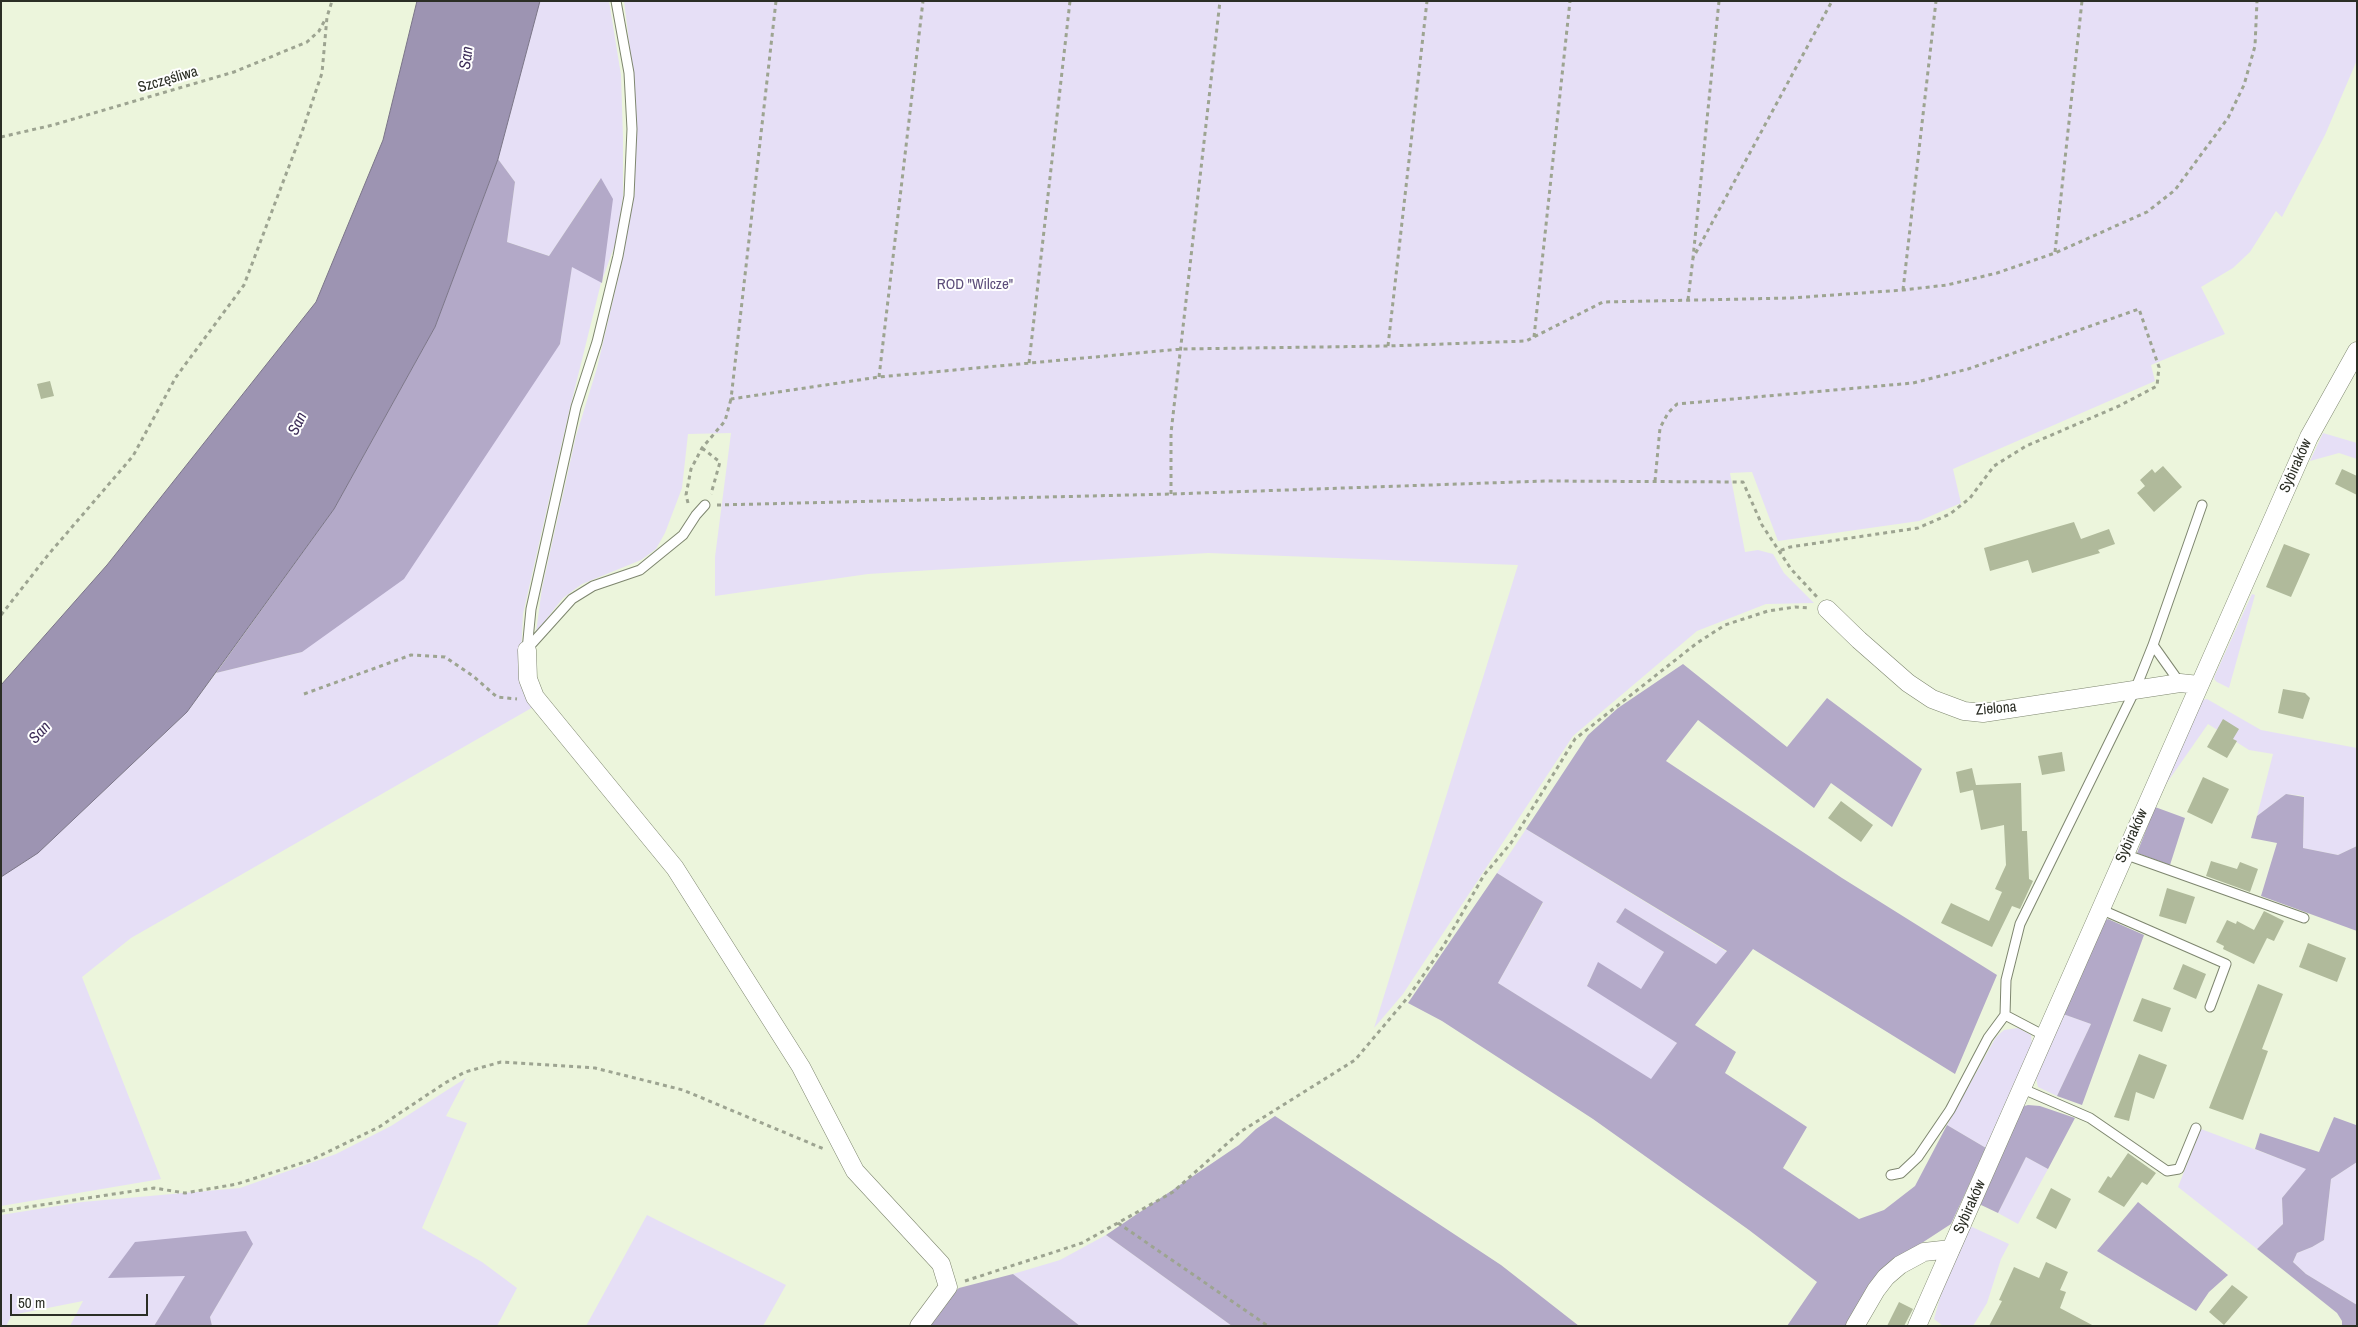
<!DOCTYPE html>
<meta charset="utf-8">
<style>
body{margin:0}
#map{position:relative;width:2358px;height:1327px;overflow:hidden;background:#ecf5dc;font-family:"Archivo Narrow",sans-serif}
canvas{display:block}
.frame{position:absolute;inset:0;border:2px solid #2b2e25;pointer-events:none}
.scale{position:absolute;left:10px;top:1294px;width:138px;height:22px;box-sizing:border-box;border:2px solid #2b2e25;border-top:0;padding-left:6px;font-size:15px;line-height:18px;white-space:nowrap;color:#2b2e25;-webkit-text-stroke:4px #fff;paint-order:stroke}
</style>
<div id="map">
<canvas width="2358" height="1327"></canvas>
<div class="frame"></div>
<div class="scale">50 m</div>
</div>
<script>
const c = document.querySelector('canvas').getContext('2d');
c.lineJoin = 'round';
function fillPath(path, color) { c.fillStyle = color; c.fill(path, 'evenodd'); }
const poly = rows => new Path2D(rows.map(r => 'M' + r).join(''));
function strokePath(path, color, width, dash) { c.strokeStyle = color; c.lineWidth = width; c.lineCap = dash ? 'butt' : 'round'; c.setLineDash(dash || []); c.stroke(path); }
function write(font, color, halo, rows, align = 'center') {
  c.font = font + ' "Archivo Narrow",sans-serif'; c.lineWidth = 4; c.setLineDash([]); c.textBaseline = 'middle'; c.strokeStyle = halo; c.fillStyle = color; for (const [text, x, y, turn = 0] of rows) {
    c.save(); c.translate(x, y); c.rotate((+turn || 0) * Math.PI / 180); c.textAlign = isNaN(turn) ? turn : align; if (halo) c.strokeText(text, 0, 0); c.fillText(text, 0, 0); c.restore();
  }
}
const green = poly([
 [540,1,609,1,621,75,623,138,623,196,617,239,601,283,569,412,523,614,521,654,535,706,131,938,82,977,161,1179,1,1206,1,877,38,853,187,712,216,673,302,652,560,344,572,266,602,282,600,179,549,256,507,242,515,182,498,159],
 [624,1,2357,1,2357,60,2325,135,2282,217,2276,211,2250,252,2233,268,2201,287,2225,334,2151,365,2155,381,1953,469,1961,503,1919,521,1778,541,1752,472,1730,473,1745,552,1758,550,1773,554,1784,573,1814,603,1766,604,1697,631,1573,736,1403,994,1374,1028,1518,565,1208,553,868,574,715,596,715,557,731,433,688,434,682,488,665,533,656,549,641,560,582,584,563,598,536,632,542,588,576,436,597,368,622,262,635,191,635,90],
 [2323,433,2357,443,2357,459,2339,453,2310,461],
 [2252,594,2255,595,2229,688,2217,682,2214,679,2215,675],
 [2207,699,2261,730,2357,748,2357,846,2338,855,2303,848,2304,796,2286,794,2257,816,2273,754,2249,750,2208,724,2164,787,2202,700],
 [1526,829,1727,952,1716,964,1625,908,1616,922,1664,952,1641,990,1598,963,1587,985,1677,1043,1651,1080,1498,983,1543,903,1497,873],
 [2063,1014,2091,1024,2057,1096,2038,1087,2036,1078],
 [2018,1028,2031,1035,2032,1044,1986,1148,1947,1125,1996,1037,2004,1030],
 [466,1078,446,1116,467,1123,422,1228,482,1262,517,1288,497,1326,212,1326,210,1317,253,1244,186,1276,154,1326,70,1326,83,1301,12,1315,6,1326,1,1326,1,1215,82,1202,240,1188,336,1154,391,1126],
 [2201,1129,2307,1169,2282,1198,2283,1224,2257,1249,2178,1187],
 [2026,1157,2048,1169,2018,1224,1998,1213],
 [2357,1162,2357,1305,2306,1274,2293,1262,2297,1253,2312,1247,2324,1240,2331,1179],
 [647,1215,786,1285,763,1326,586,1326],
 [1970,1226,2009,1244,2001,1259,1987,1303,1973,1326,1943,1326,1934,1319,1945,1280],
 [1106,1235,1232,1326,1080,1326,1013,1274,1060,1260]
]);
const forest = poly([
 [498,159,515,182,507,242,549,256,601,178,613,199,602,283,572,267,560,344,404,579,302,652,216,673,334,509,435,327],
 [1683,664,1787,747,1827,698,1922,769,1892,827,1831,783,1814,808,1698,720,1666,761,1842,878,1997,975,1955,1074,1753,949,1695,1025,1736,1052,1725,1073,1807,1127,1783,1168,1859,1219,1884,1210,1915,1186,1947,1125,1986,1148,1951,1224,1908,1252,1869,1285,1846,1326,1787,1326,1817,1282,1749,1230,1593,1119,1442,1021,1408,1003,1497,873,1543,902,1498,983,1651,1079,1677,1043,1587,986,1598,962,1641,989,1664,952,1616,922,1625,908,1716,964,1727,951,1526,829,1588,735,1618,708],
 [2286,794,2304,797,2303,848,2338,855,2357,846,2357,931,2261,896,2277,843,2251,838,2257,816],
 [2155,807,2185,818,2170,865,2137,853],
 [2108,919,2144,935,2082,1105,2057,1096,2091,1024,2063,1014,2104,921],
 [2028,1105,2040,1106,2075,1118,2048,1169,2026,1157,1998,1213,1979,1204,2021,1107],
 [1275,1116,1501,1265,1579,1326,1232,1326,1106,1235,1239,1145,1256,1129],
 [2334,1117,2356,1125,2357,1122,2357,1162,2331,1179,2324,1240,2312,1247,2297,1253,2293,1262,2306,1274,2357,1305,2357,1326,2342,1326,2342,1321,2337,1313,2257,1249,2283,1224,2282,1198,2306,1169,2255,1149,2260,1133,2319,1152],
 [2138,1202,2228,1275,2209,1292,2196,1311,2097,1251],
 [246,1231,253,1244,210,1317,212,1326,154,1326,185,1276,108,1278,135,1242],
 [1013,1274,1080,1326,926,1326,941,1302,959,1288]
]);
const water = poly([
 [417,1,540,1,498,159,435,327,334,509,187,712,38,853,1,877,1,685,107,565,316,302,383,140,417,1]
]);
const building = poly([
 [50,381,54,396,41,399,37,384],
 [2163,466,2182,487,2154,512,2137,493,2145,486,2140,480,2152,469,2155,473],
 [2342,469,2357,476,2357,495,2335,484],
 [2074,522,2081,539,2109,529,2115,544,2098,550,2100,553,2032,573,2028,560,1990,571,1984,548],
 [2284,544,2310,554,2291,597,2266,587],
 [2283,689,2305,693,2310,698,2303,719,2278,713],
 [2223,719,2239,729,2233,739,2237,741,2227,758,2207,747],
 [2062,752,2065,771,2042,775,2038,756],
 [1972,768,1976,785,2021,783,2022,831,2027,831,2029,879,2033,881,2020,909,2012,906,1992,947,1941,923,1951,903,1989,921,2002,892,1995,889,2006,865,2004,825,1981,830,1973,790,1960,793,1956,772],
 [2203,777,2229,789,2212,824,2187,812],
 [1841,801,1873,825,1861,842,1828,818],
 [2211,861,2237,869,2240,862,2258,869,2250,892,2206,876],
 [2167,888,2195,897,2186,924,2159,916],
 [2264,911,2284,921,2274,941,2267,938,2254,964,2223,949,2224,946,2216,942,2227,920,2236,924,2237,921,2254,930],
 [2308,943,2346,958,2337,982,2299,967],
 [2183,964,2206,974,2196,999,2173,989],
 [2258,984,2283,994,2262,1049,2268,1051,2243,1120,2209,1108],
 [2142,998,2171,1008,2162,1032,2133,1021],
 [2139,1054,2167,1065,2154,1099,2136,1092,2129,1121,2114,1117],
 [2128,1153,2156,1173,2147,1185,2142,1182,2124,1207,2098,1192,2108,1176,2111,1178],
 [2051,1188,2071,1199,2056,1229,2036,1218],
 [2046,1262,2068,1272,2060,1290,2066,1292,2060,1308,2094,1326,1989,1326,2002,1301,1999,1300,2014,1267,2039,1278],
 [2232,1285,2248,1297,2224,1325,2209,1312],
 [1899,1302,1913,1309,1904,1326,1887,1326]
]);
const path = poly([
 [776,1,731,399,879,377,1181,349,1388,346,1526,341,1603,302,1791,298,1903,290,1947,285,1997,273,2055,253,2147,212,2175,190,2228,118,2244,85,2255,46,2257,1],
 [1719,1,1693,258,1832,1],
 [1,137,53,125,234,72,307,42,319,31,326,18],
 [2055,252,2082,1],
 [1903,290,1936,1],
 [1688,300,1693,258],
 [1534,337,1570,1],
 [1388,346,1427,1],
 [1029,363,1070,1],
 [879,377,923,1],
 [702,448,720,462,711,494],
 [1655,481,1660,428,1668,413,1677,404,1913,383,1968,369,2139,309,2159,367,2157,386,2119,406,2026,446,1994,466,1970,498,1950,514,1918,528,1790,547,1779,551],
 [1171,494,1171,433,1220,1],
 [688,503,686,495,691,469,702,448,725,421,731,399],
 [717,505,1171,494,1545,481,1743,482,1762,525,1791,569,1817,597],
 [1,615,48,555,133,456,176,377,244,285,302,132,322,73,327,17,332,1],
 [304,694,411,655,445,657,473,676,497,697,517,699],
 [1,1211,154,1188,185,1193,237,1184,311,1160,379,1127,445,1083,465,1072,501,1062,595,1068,683,1090,824,1149],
 [1118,1223,1268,1326],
 [965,1281,1082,1243,1173,1192,1240,1132,1355,1060,1409,996,1444,945,1484,875,1511,843,1575,739,1697,643,1725,625,1768,611,1795,607,1810,608]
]);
const service = poly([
 [2153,645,2202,505],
 [527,649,572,599,593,586,640,570,683,535,696,515,705,505],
 [527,650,531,609,576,407,597,342,618,256,629,196,632,129,629,73,616,1],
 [2124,854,2304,918],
 [2100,909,2226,964,2210,1007],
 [2045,1036,2005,1015,2006,980,2020,924,2135,690,2153,645,2180,683],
 [2023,1089,2090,1118,2167,1171,2179,1169,2196,1128],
 [1891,1175,1901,1173,1918,1157,1950,1110,1988,1038,2005,1015]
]);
const minor = poly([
 [1827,609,1859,640,1908,683,1932,699,1964,711,1983,713,2180,683,2199,685],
 [527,650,528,679,535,697,675,868,801,1067,855,1171,941,1264,948,1287,919,1326],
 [1855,1326,1876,1290,1886,1277,1900,1265,1924,1252,1951,1249],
 [1917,1326,2309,437,2357,351]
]);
const streetNames = [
 ["Szczęśliwa",168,80,-16],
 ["Sybiraków",2296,466,-66],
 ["Zielona",1996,709,-5],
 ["Sybiraków",2132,836,-66],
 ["Sybiraków",1970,1207,-66]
];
const parkNames = [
 ["ROD \"Wilcze\"",975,285]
];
const waterNames = [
 ["San",467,58,-83],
 ["San",298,424,-64],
 ["San",40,733,-47]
];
fillPath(green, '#e6dff6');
fillPath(forest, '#b3a9c8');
fillPath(water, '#9d94b2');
strokePath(water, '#7b7588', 1);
fillPath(building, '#b0ba9b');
strokePath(service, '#7e866f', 11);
strokePath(minor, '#7e866f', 19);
strokePath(path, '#9da491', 3, [4, 4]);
strokePath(service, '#fff', 9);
strokePath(minor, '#fff', 18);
write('15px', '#2b2e25', '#fff', streetNames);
write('15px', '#5d4e7b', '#fff', parkNames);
write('italic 16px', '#3f2f5a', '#fff', waterNames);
</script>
